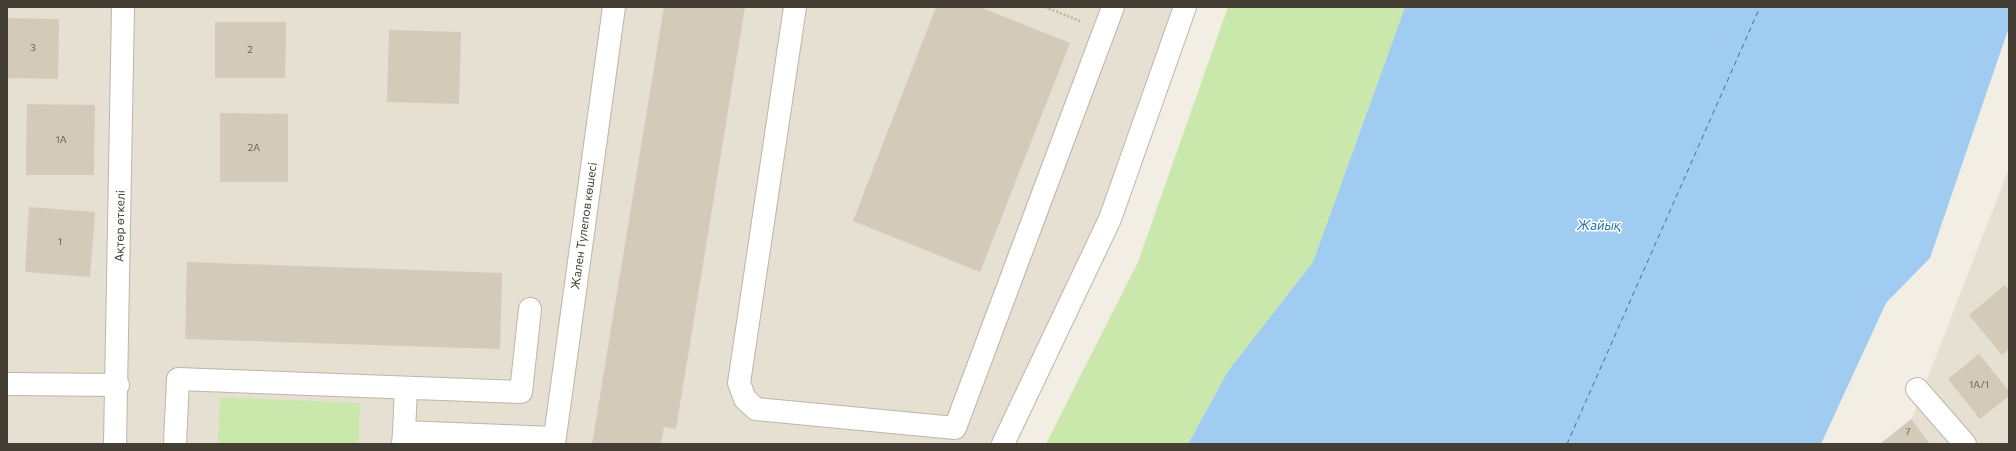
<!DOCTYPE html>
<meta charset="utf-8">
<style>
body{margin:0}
#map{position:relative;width:2016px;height:451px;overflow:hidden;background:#f2eee4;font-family:Commissioner,sans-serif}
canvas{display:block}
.frame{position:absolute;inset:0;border:8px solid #443e34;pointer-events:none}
</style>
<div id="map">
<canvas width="2016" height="451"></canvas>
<div class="frame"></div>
</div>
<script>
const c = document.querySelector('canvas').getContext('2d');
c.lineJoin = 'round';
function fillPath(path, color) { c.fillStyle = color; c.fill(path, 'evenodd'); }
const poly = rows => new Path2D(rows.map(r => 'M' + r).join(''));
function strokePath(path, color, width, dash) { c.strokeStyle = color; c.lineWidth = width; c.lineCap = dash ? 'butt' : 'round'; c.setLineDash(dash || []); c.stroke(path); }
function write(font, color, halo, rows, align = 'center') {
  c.font = font + ' Commissioner,sans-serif'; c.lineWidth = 3; c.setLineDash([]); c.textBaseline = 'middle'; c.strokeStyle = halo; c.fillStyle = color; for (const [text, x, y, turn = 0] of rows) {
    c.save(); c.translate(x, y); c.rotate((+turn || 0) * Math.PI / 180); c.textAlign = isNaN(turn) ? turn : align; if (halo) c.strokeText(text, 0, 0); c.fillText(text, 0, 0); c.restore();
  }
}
const residential = poly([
 [7,7,1175,7,1110,193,992,444,7,444],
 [2009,168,2009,444,1902,444]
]);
const green = poly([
 [1228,7,1405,7,1313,262,1228,371,1188,444,1046,444,1138,262],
 [220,397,360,403,359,444,218,444]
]);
const water = poly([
 [1405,7,2009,7,2009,27,1930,258,1886,303,1821,444,1188,444,1228,371,1313,262]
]);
const ferry = poly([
 [1567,444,1760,7]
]);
const building = poly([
 [664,7,745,7,676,429,664,427,661,444,592,444],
 [936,7,980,7,1070,43,980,272,853,221],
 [7,18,59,19,58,79,7,78],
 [215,22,286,22,285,78,215,78],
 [389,30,461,32,459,104,387,102],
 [27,104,95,105,94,175,26,175],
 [220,113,288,114,288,182,220,182],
 [29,207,95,212,90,277,25,272],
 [187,262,502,273,500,349,185,339],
 [2005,285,2009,290,2009,349,2002,355,1969,315],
 [1979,354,2009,391,2009,396,1980,419,1948,379],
 [1911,419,1930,444,1880,444]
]);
const path = poly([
 [1045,7,1080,21]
]);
const minor = poly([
 [795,7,739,383,745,399,756,409,955,428,1113,7],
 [7,384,118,385],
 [1917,389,1965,444],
 [404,432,406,389],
 [115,444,123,7],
 [175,444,178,379,521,392,530,309],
 [403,444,404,432,554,438],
 [554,444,614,7],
 [1003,444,1110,219,1185,7]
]);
const numberNames = [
 ["3",33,48],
 ["2",250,50],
 ["1А",61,140],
 ["2А",254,148],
 ["1",60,242],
 ["1А/1",1979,385],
 ["7",1908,432]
];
const streetNames = [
 ["Ақтөр өткелі",120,226,-89],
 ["Жален Тулепов көшесі",584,226,-82]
];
const waterNames = [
 ["Жайық",1599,226]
];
fillPath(residential, '#e6e0d2');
fillPath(green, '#cae7ac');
fillPath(water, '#9fccf0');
strokePath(ferry, '#2d74b0', 1, [5, 4]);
fillPath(building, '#d4cab9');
strokePath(minor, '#bdb6a7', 24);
strokePath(path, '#bfb398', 2.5, [2, 2]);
strokePath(minor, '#fff', 22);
write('10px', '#686155', null, numberNames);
write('12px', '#443e34', '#fff', streetNames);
write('italic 13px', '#2d74b0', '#fff', waterNames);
</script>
